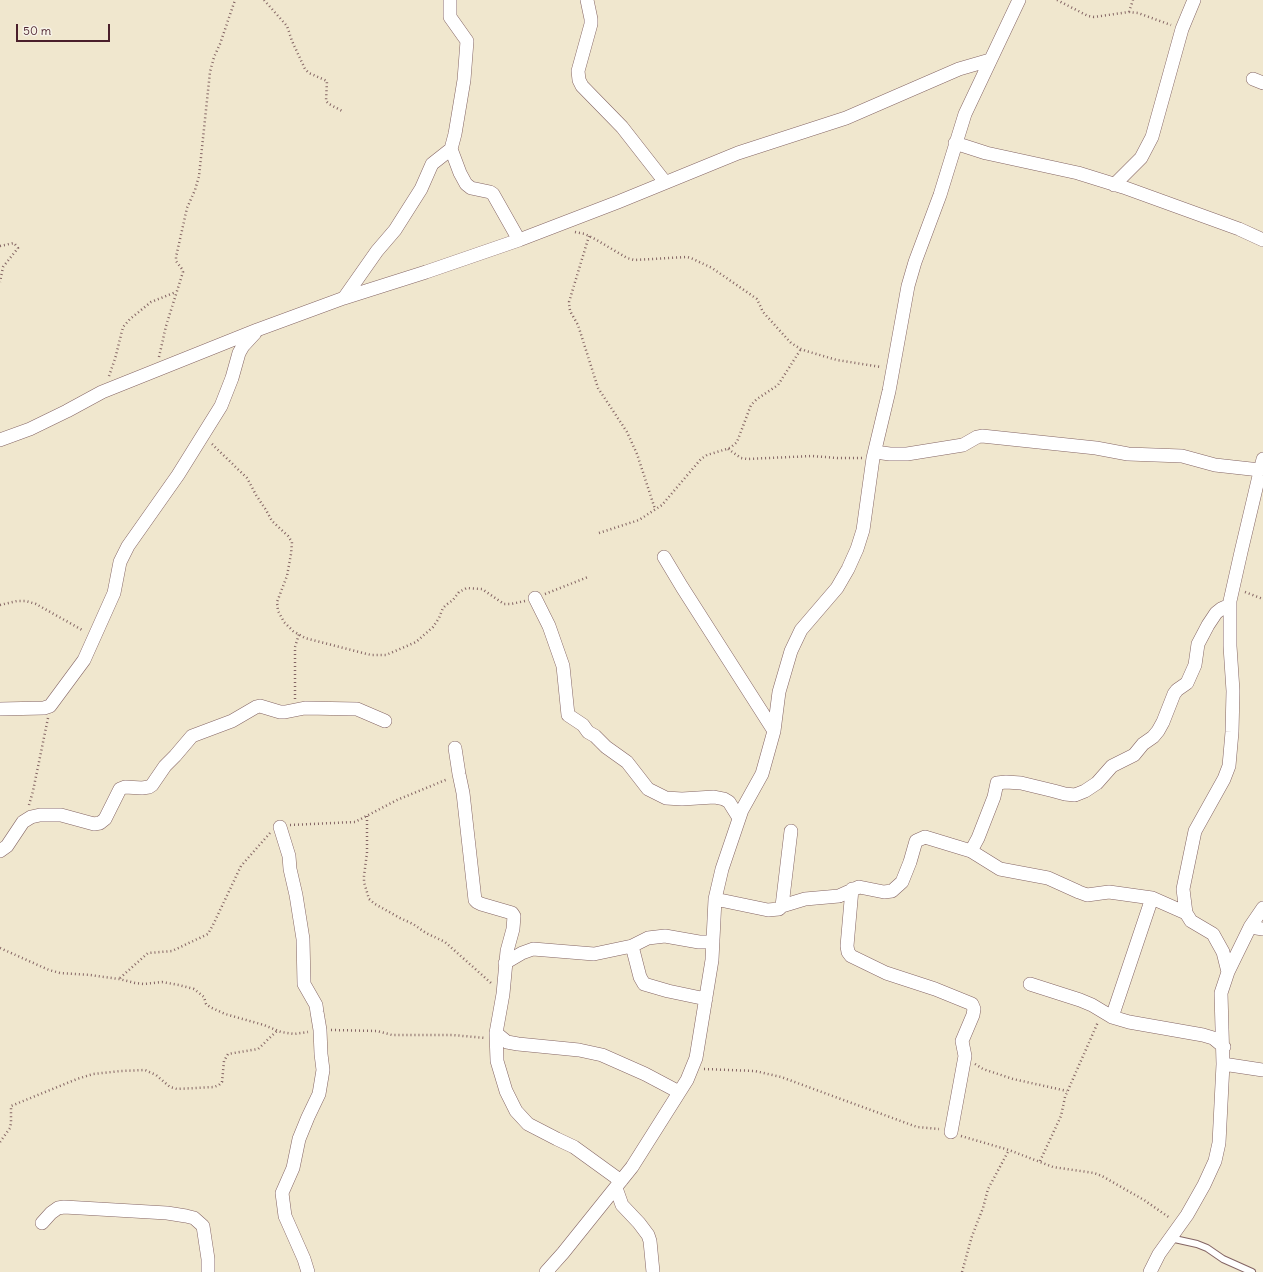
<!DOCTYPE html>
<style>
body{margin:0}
#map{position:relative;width:1263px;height:1272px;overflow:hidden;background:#f0e7ce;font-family:Delius,sans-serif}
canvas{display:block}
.scale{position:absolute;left:16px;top:24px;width:94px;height:18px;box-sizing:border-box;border:2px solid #4a1f2b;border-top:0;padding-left:5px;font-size:12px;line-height:14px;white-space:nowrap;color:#4a1f2b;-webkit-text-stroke:3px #f7f3e8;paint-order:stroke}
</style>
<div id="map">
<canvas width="1263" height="1272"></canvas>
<div class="scale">50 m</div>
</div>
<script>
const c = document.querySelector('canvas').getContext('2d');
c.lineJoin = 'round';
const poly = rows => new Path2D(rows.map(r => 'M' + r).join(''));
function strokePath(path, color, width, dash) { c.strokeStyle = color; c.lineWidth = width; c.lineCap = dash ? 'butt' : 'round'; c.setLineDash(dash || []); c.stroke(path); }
const path = poly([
 [264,0,287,26,292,41,305,69,309,73,327,81,326,101,329,104,344,112],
 [1057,0,1088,16,1094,17,1129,12,1138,13,1171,25],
 [1129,12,1133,0],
 [575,232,585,234,595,239,627,258,634,260,687,257,691,258,712,268,757,299,763,312,791,343,801,349,806,351,837,360,881,367],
 [589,236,569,302,570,311,578,325,598,388,627,432,637,454,655,509],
 [0,246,14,243,18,248,3,267,0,282],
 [159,357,166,326,183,272,182,269,176,261,176,257,187,208,195,190,199,176,210,72,214,57,220,44,235,0],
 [109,376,115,359,123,327,130,319,151,302,176,292],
 [212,444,247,478,256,495,266,510,272,521,288,536,292,542,291,554,287,576,277,602,278,611,284,622,293,631,305,638,371,655,386,655,416,642,433,627,439,618,443,608,446,605,453,600,459,592,467,588,482,589,504,604,511,604,525,601],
 [728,449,741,458,747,459,812,456,837,458,862,458],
 [599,533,639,520,662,505,701,459,707,455,730,448,737,442,751,405,757,399,778,385,801,349],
 [1245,592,1263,599],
 [545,594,588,577],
 [0,605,17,601,26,601,36,604,84,631],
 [295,699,295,647,299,634],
 [29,805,33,791,48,718],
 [367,816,367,853,364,876,364,882,369,899,375,904,400,918,413,924,426,933,445,942,491,983],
 [290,825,355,822,397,800,448,779],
 [0,948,49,970,60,973,90,975,119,979,135,983,144,984,162,982,179,985,194,989,204,997,206,1004,210,1007,225,1014,264,1025,281,1032,294,1034,308,1032],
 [120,978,148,953,172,951,208,934,213,925,241,866,270,833],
 [331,1030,377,1031,392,1035,453,1035,485,1038],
 [975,1064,983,1069,1013,1079,1067,1091],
 [704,1069,755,1071,781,1077,917,1127,939,1129],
 [961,1136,1009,1150,1053,1167,1094,1173,1102,1176,1144,1200,1170,1218],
 [0,1142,10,1128,11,1123,11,1106,77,1079,93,1074,121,1071,145,1070,156,1075,170,1087,177,1089,214,1087,219,1085,222,1082,224,1061,228,1054,258,1049,278,1030],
 [1040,1161,1061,1116,1065,1097,1098,1022],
 [962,1272,972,1236,983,1208,988,1189,1009,1150]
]);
const lane = poly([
 [1170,1238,1197,1244,1207,1248,1223,1259,1252,1272]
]);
const street = poly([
 [587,0,591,19,591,24,578,71,579,80,582,86,622,127,665,182],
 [1253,79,1263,83],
 [955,143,986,153,1078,173,1123,187,1239,229,1263,240],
 [451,149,460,173,466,184,471,188,490,192,493,194,519,240],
 [1114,185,1141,158,1152,137,1182,29,1194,0],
 [344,298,377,251,395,230,421,189,432,164,451,149,455,134,464,80,467,41,450,17,450,0],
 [0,440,30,429,67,411,102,392,257,330,344,298,426,272,519,240,618,202,738,153,846,118,959,69,990,60],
 [875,452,890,454,907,454,963,445,977,437,982,436,1096,448,1128,454,1182,456,1215,465,1260,470],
 [664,557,682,587,774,731],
 [535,598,549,626,563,666,568,715,583,725,588,732,595,736,606,747,627,762,648,789,666,798,682,799,714,797,724,799,729,802,739,818],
 [0,709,44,708,50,706,84,660,114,593,120,562,128,546,178,475,221,406,232,378,239,353,243,346,255,333],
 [455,748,459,774,463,793,475,900,477,902,481,904,512,913,514,916,513,929,507,951,503,994,496,1033,497,1061,506,1091,516,1111,528,1124,557,1139,574,1147,621,1181],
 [280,827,289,856,290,869,296,895,303,939,304,984,316,1005,317,1012,320,1030,321,1054,323,1070,319,1094,308,1117,299,1139,293,1168,282,1193,285,1216,304,1259,308,1272],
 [0,851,7,846,23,822,31,817,40,815,61,815,94,824,100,823,105,819,120,789,125,787,142,788,149,787,152,785,165,766,175,756,192,736,232,721,256,707,260,706,280,712,285,712,305,708,357,709,385,721],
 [971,851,978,838,994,797,997,783,1006,782,1021,783,1054,791,1065,794,1075,795,1085,791,1097,783,1112,766,1134,755,1143,744,1153,737,1158,731,1163,722,1174,694,1177,690,1187,683,1195,665,1198,644,1208,625,1216,613,1221,609,1230,605],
 [852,889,847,946,848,952,851,956,886,973,935,989,972,1004,974,1009,973,1015,962,1041,965,1056,951,1132],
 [715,899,768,910,779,909,782,906,791,831],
 [782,906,805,899,839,896,859,887,884,892,892,891,902,882,910,862,916,841,925,837,971,851,1000,869,1048,878,1079,892,1087,895,1109,892,1152,898,1186,913],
 [1250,927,1263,929],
 [632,946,640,977,644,984,668,991,706,999],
 [505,963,522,953,533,949,594,954,632,946,648,938,665,936,699,942,713,942],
 [1228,972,1223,952,1213,934,1191,921,1186,913,1183,889,1195,831,1224,779,1229,766,1232,732,1233,691,1230,646,1230,601,1241,552,1263,459],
 [1030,984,1080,1000,1092,1005,1112,1017,1129,1022,1203,1035,1213,1038,1224,1047],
 [1112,1017,1152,898],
 [496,1033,507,1042,518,1044,579,1050,602,1055,645,1074,679,1092],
 [1223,1064,1263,1070],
 [616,1188,622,1205,639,1223,648,1235,650,1241,653,1272],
 [42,1223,51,1213,58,1208,64,1207,167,1213,186,1216,194,1218,203,1226,208,1259,208,1272],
 [546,1272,563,1253,632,1167,687,1080,696,1058,712,960,715,899,722,869,742,810,762,774,774,731,779,692,791,651,801,630,837,588,848,569,857,549,863,530,873,458,889,391,908,286,915,262,940,195,965,114,1019,0],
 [1150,1272,1159,1254,1187,1215,1204,1185,1215,1161,1219,1143,1223,1064,1221,993,1228,972,1250,927,1263,908]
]);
strokePath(lane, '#846564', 8);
strokePath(street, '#846564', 14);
strokePath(path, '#846564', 2.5, [1, 3]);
strokePath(lane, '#fff', 6);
strokePath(street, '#fff', 13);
</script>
